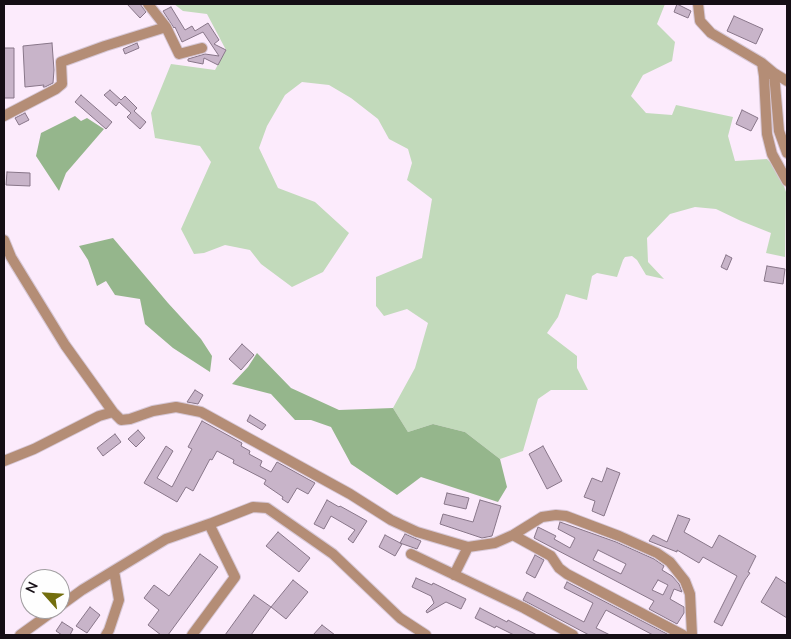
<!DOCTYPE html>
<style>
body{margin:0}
#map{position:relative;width:791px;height:639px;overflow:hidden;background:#fcebfc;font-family:"Nunito Sans",sans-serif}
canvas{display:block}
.frame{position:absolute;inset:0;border:5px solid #150e15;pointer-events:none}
.north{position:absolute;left:20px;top:569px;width:50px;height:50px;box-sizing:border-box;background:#fefefe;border:1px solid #a19ea1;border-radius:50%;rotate:296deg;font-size:14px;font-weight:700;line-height:20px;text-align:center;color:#150e15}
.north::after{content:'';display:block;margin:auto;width:18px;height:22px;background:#736e0e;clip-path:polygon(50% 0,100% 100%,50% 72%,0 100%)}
</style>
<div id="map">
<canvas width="791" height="639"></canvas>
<div class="frame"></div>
<div class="north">N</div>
</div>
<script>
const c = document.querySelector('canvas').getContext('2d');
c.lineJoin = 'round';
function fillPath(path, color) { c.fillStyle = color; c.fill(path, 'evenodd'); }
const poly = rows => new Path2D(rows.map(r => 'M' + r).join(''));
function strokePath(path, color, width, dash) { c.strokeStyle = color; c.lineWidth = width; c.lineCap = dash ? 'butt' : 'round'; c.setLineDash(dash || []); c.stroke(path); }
const green = poly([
 [174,4,665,4,657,24,675,42,672,61,643,75,631,96,646,113,672,115,676,105,733,117,728,136,735,161,767,159,777,169,783,183,786,192,785,257,766,253,771,233,741,221,716,209,695,207,670,214,647,238,648,262,664,279,646,275,637,260,632,256,625,257,623,260,617,277,597,273,592,276,587,300,566,294,558,317,547,333,577,356,577,368,588,390,551,390,538,399,523,451,500,459,465,432,433,424,408,432,393,408,415,368,428,323,407,309,384,316,376,306,376,277,422,258,432,199,407,180,412,163,408,149,389,139,378,119,351,98,329,85,302,82,285,95,267,126,259,148,278,188,315,202,349,233,323,272,292,287,261,264,250,250,225,245,204,253,194,254,181,229,211,162,200,146,155,138,151,113,171,64,215,70,226,50,207,14,183,11]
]);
const forest = poly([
 [75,116,81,121,87,118,104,129,66,173,59,191,36,156,41,133],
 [113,238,168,303,201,339,212,356,210,372,173,348,145,324,140,299,115,295,106,281,97,286,88,260,79,246],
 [257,353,291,388,339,410,393,408,408,432,433,424,465,432,500,459,507,487,498,502,421,477,397,495,351,464,331,427,311,420,295,420,271,394,232,384,248,367]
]);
const building = poly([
 [127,4,140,4,146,12,140,18,127,4],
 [677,4,691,11,688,18,674,12,677,4],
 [171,7,185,30,192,26,195,31,208,23,219,40,214,44,226,50,218,65,204,58,203,64,188,61,188,59,205,54,219,56,203,32,182,42,175,27,174,28,163,11,171,7],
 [734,16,763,29,756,44,727,31,734,16],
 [52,43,54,70,53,83,45,87,43,87,44,85,25,87,23,46,52,43],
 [137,43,139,48,125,54,123,49,137,43],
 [4,48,14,48,14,98,4,98,4,48],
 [110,90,121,100,125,96,137,108,134,111,146,122,140,129,127,117,131,113,119,102,116,106,104,95,110,90],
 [81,95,112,122,106,129,75,102,81,95],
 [742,110,758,118,751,131,736,124,742,110],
 [25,113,29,120,19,125,15,118,25,113],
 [7,172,30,173,30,186,6,185,7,172],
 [726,255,732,258,727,270,721,267,726,255],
 [767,266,785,269,783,284,764,281,767,266],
 [242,344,254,355,241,370,229,359,242,344],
 [195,390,203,395,198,404,187,402,195,390],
 [250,415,266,425,262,430,247,421,250,415],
 [202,421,242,443,241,446,250,451,249,454,262,461,260,466,271,472,277,462,315,483,308,494,297,488,288,503,282,499,283,497,264,484,266,480,233,463,234,460,217,451,212,460,210,459,193,491,186,487,177,502,144,483,166,446,173,451,157,478,172,487,192,449,188,447,202,421],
 [138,430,145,438,136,447,128,439,138,430],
 [115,434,121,442,103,456,97,448,115,434],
 [543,446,562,481,547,489,529,454,543,446],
 [607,468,620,473,604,516,592,511,595,501,584,497,592,478,602,482,607,468],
 [447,493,469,498,466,509,444,504,447,493],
 [327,500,339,507,340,506,367,521,353,543,348,539,355,530,331,516,324,529,314,524,327,500],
 [480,500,501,506,492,536,482,538,440,524,443,514,473,522,480,500],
 [678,515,690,519,684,532,712,548,719,535,756,556,748,572,750,573,745,580,722,626,714,622,737,576,703,557,699,563,677,550,677,552,649,541,653,535,667,542,678,515],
 [560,522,616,542,654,559,664,566,662,570,672,576,679,584,682,592,674,589,670,599,684,607,684,613,677,624,649,609,654,601,534,538,538,527,556,536,554,539,570,548,575,538,558,529,560,522],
 [598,550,626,564,621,574,593,560,598,550],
 [658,580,668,585,663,595,652,590,658,580],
 [278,532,310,558,299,572,266,546,278,532],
 [405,534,421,541,417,549,400,543,405,534],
 [385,535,402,544,395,556,379,547,385,535],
 [200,554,218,567,168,635,161,635,148,625,159,610,144,598,154,585,169,596,200,554],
 [535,555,544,560,535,578,526,573,535,555],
 [776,577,787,584,787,618,761,602,776,577],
 [416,578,432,585,433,583,466,599,461,609,446,602,427,613,426,611,434,603,431,596,412,587,416,578],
 [293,580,308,592,286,619,271,607,293,580],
 [567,582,669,635,653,635,606,610,596,628,610,635,589,635,523,600,527,592,584,622,593,603,564,588,567,582],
 [254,595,271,607,251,635,225,635,254,595],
 [90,607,100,615,87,633,76,626,90,607],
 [480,608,507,622,508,620,537,635,514,635,496,626,495,628,475,618,480,608],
 [62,622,73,629,70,635,62,635,56,631,62,622],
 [322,625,335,635,313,635,322,625]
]);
const minor = poly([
 [148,4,166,27],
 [698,4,700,21,711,33,762,63,774,73,779,131,787,153],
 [762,63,764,76,767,134,772,154,787,181],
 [770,74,774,73,787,81],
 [4,116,56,89,62,84,61,62,105,46,166,27,179,54,202,48],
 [4,240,11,257,65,345,113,412,121,420,130,419,153,411,176,407,201,412,350,494,391,520,417,532,468,547,495,543,513,535,542,517,556,515,566,516,619,536,657,553,670,562,685,581,690,594,692,635],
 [4,461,34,449,99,416,113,412],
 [513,535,551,556,559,568,567,574,683,635],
 [411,554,524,608,573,635],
 [454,575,468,547],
 [60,606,82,590,166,539,212,523,253,507,267,508,333,554,400,618,426,635],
 [20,635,56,609],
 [106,635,109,630,119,600,114,571],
 [192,635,235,577,209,524]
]);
fillPath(green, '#c2dabb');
fillPath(forest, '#95b68c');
fillPath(building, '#c8b4c9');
strokePath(building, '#887689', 1);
strokePath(minor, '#d7c8d7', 12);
strokePath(minor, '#b48d76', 10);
</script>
